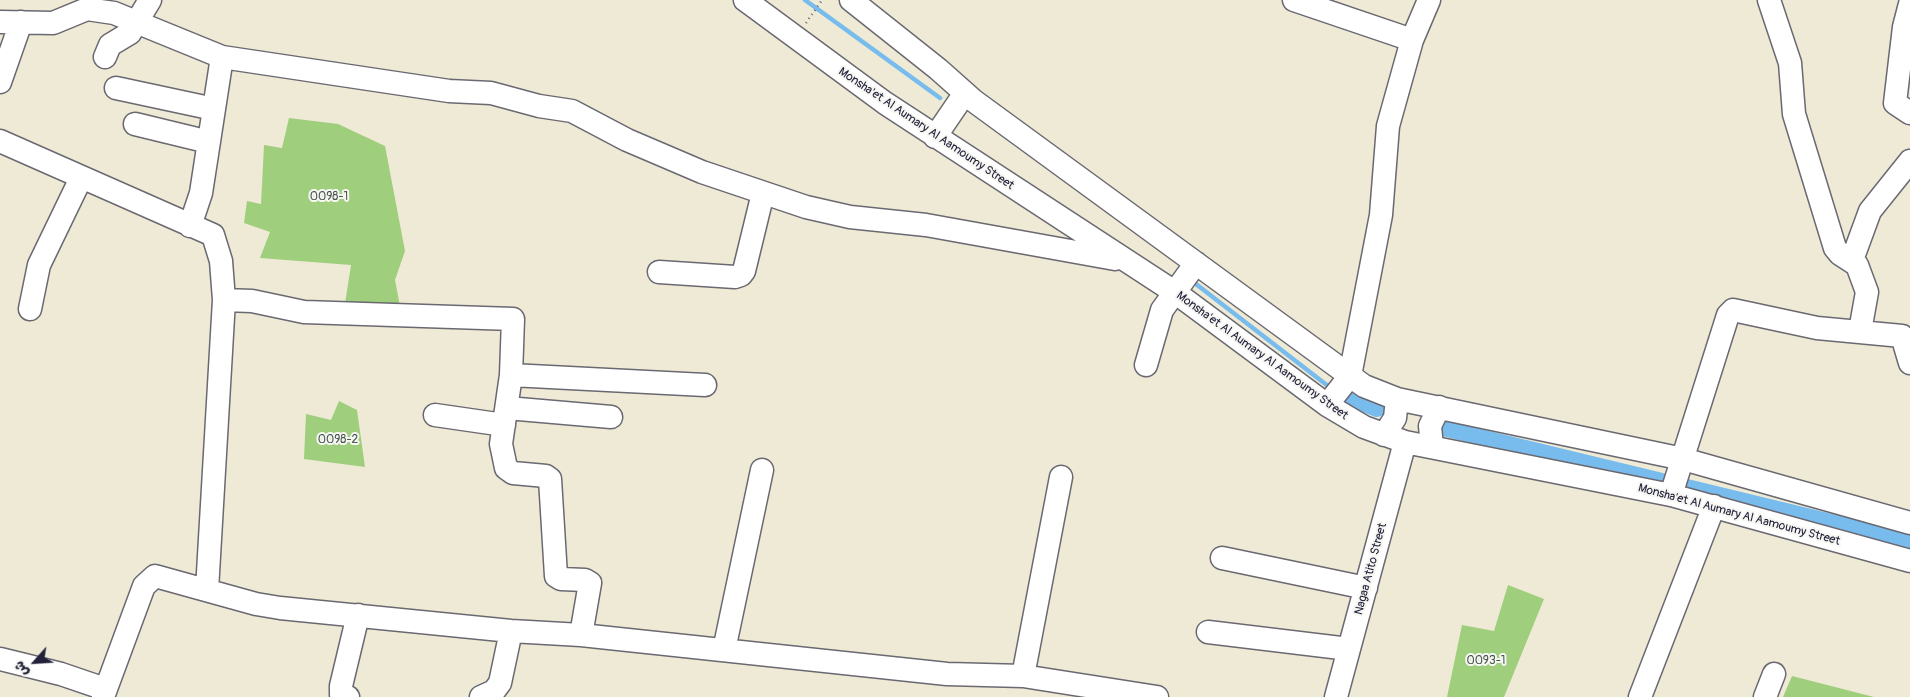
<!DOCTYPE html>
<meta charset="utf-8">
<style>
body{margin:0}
#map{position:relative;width:1910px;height:697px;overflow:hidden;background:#efead5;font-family:Pangolin,"Playpen Sans Arabic",sans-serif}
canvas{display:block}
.north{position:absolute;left:10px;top:637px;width:50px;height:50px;-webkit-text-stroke:4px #f6f6f2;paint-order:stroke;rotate:244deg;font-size:14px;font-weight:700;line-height:20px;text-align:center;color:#22223b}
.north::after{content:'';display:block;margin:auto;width:18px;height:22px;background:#22223b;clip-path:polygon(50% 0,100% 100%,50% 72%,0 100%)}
</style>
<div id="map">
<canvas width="1910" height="697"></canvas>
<div class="north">ش</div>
</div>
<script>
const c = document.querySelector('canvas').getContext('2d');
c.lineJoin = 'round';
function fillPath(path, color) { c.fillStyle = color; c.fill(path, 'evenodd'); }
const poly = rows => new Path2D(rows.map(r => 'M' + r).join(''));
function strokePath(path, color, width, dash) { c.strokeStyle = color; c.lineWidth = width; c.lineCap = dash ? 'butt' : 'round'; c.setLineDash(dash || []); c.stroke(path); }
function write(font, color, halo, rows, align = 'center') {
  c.font = font + ' Pangolin,sans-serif'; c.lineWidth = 4; c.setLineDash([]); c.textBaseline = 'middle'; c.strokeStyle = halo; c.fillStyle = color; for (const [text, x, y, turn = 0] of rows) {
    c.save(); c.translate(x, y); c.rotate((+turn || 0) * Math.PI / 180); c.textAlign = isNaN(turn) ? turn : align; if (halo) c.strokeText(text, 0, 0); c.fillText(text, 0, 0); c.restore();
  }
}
const green = poly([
 [289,118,338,124,385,146,405,251,395,280,403,322,342,323,351,265,260,258,270,232,244,223,247,201,261,204,264,145,282,148],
 [339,401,357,410,365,467,304,459,306,414,331,420],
 [1508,585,1544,599,1504,697,1447,697,1462,625,1494,631],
 [1792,676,1874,697,1783,697]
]);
const stream = poly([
 [805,0,940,98],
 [1192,281,1328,386]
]);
const canal = poly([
 [1342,395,1377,409],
 [1443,428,1910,541]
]);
const path = poly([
 [806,23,822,0]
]);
const minor = poly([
 [745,0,885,103,1176,293,1327,405,1364,427,1405,442,1671,495,1910,561],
 [851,0,938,69,974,101,1364,386,1397,399,1683,459,1910,523],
 [1294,0,1412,40],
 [1769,0,1790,63,1794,114,1835,248,1840,254,1857,265,1867,292,1860,331],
 [1910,4,1904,27,1895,103,1910,113],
 [0,22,53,23,87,9,114,13,222,57,449,91,491,93,539,106,572,111,627,140,702,172,806,207,850,217,926,225,1115,259],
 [105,57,110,45,130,33,150,0],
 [0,82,21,22],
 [116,88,214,109],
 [135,124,209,142],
 [935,137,965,93],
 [0,141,213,235,221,261,224,300,207,590],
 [190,226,201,193,222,57],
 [1852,260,1870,211,1910,161],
 [659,272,735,277,741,275,744,271,763,193],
 [224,300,252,301,304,312,513,319,511,375,501,444,505,463,506,468,513,473,546,476,550,479,556,576,561,579,585,580,590,583,581,635],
 [30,309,39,265,81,178],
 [1146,365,1162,310,1196,263],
 [511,375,705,385],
 [1327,405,1350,376,1381,215,1388,126,1412,40,1429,0],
 [507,408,611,417],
 [435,415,504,425],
 [1384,435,1395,418,1397,399],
 [1432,447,1430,426,1439,407],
 [1671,495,1728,315,1733,310,1817,328,1902,336,1910,363],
 [1222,558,1366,588],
 [1208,632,1349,649],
 [724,650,762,470],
 [0,659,61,674,105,689],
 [1023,676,1061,477],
 [103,697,144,586,155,576,256,604,280,608,511,631,581,635,947,674,1023,676,1157,697],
 [348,697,341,694,341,686,358,615],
 [481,697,494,691,500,683,511,631],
 [1336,697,1405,442],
 [1640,697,1714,506],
 [1765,697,1774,674]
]);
const streetNames = [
 ["Monsha'et Al Aumary Al Aamoumy Street",926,129,34],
 ["Monsha'et Al Aumary Al Aamoumy Street",1262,356,36],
 ["Monsha'et Al Aumary Al Aamoumy Street",1739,515,15],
 ["Nagaa Atito Street",1371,569,-75]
];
const parkNames = [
 ["0098-1",329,197],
 ["0098-2",338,440],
 ["0093-1",1486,661]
];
fillPath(green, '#9fce7c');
strokePath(stream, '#78bcee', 4.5);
strokePath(canal, '#78bcee', 16);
strokePath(minor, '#6a6871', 25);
strokePath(path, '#6a6871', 2.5, [1, 4]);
strokePath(minor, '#fff', 22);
write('12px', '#22223b', '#f6f6f2', streetNames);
write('12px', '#48564e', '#f6f6f2', parkNames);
</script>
